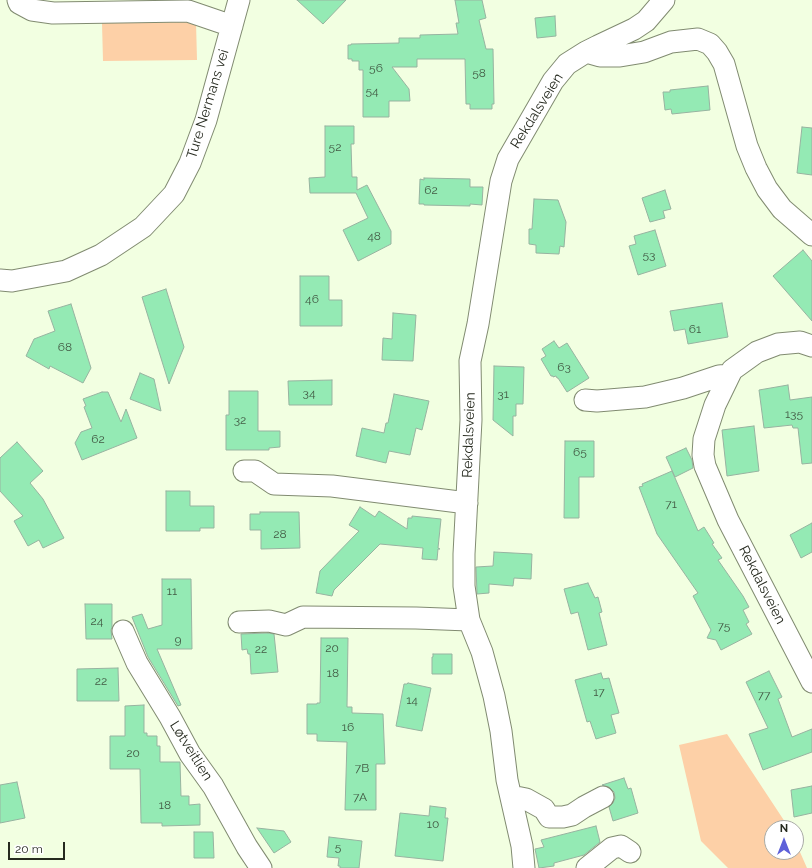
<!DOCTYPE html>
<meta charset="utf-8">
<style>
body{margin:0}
#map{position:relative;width:812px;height:868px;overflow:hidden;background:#f2ffe1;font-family:Raleway,sans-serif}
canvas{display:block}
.north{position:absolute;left:764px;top:820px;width:40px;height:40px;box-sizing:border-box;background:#fff;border:1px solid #a8aaa5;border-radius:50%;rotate:0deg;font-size:11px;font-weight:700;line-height:16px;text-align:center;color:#262a1f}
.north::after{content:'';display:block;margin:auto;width:14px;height:18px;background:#5e61d9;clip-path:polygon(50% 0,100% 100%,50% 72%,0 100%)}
.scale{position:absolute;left:8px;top:842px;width:57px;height:18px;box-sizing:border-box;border:2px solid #262a1f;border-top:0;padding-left:5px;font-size:12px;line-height:14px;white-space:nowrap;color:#262a1f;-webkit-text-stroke:3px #fff;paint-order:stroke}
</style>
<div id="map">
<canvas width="812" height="868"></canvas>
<div class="north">N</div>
<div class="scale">20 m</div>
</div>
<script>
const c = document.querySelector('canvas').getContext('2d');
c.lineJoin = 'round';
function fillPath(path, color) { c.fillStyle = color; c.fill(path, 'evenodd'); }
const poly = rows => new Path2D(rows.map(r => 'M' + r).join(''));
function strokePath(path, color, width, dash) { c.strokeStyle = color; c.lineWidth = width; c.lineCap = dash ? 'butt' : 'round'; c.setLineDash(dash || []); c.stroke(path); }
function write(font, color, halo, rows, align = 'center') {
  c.font = font + ' Raleway,sans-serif'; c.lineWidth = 3.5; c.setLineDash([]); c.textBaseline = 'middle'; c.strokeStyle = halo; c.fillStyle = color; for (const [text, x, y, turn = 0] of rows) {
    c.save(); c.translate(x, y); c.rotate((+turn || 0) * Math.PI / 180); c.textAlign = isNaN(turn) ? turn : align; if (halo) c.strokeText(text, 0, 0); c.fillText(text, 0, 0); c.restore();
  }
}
const green = poly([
 [196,22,197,60,103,61,102,23],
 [727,734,789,828,772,828,772,852,796,852,796,843,807,868,728,868,701,841,679,745]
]);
const building = poly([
 [297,0,346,0,323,24,297,0],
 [455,0,482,0,486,18,479,20,486,49,493,49,494,104,492,104,492,109,470,109,470,104,466,104,465,59,417,59,417,67,392,67,409,89,410,101,389,101,389,117,363,117,363,70,359,70,359,61,352,61,352,59,348,59,348,45,351,45,351,44,399,43,399,38,420,38,420,35,458,34,456,23,459,23,455,0],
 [555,16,556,36,537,38,535,18,555,16],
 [708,86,710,110,672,114,671,109,665,110,663,92,670,92,670,90,708,86],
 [325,126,354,126,354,144,351,144,352,177,357,177,357,190,367,185,391,231,391,244,358,261,343,230,368,218,356,193,310,193,309,178,325,177,325,126],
 [802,127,812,128,812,175,797,173,802,127],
 [424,178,470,179,470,187,483,187,482,205,470,204,470,206,424,205,424,204,419,204,420,179,424,180,424,178],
 [665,190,671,209,663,211,665,218,650,222,642,198,665,190],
 [534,199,558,200,566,222,564,247,560,246,559,254,536,253,536,245,529,244,529,229,532,229,534,199],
 [655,230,666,266,638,275,629,246,636,244,634,236,655,230],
 [803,250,812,261,812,321,773,276,803,250],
 [300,276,329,276,329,300,342,300,342,326,300,326,300,276],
 [166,289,184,347,169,384,142,297,166,289],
 [722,303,728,337,688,344,685,329,674,331,670,311,722,303],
 [71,304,91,368,83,383,50,366,49,369,26,356,34,339,55,331,48,311,71,304],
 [393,313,416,315,413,361,382,360,383,338,392,339,393,313],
 [554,341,559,348,567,343,589,378,567,392,558,378,557,378,556,376,553,377,553,376,551,376,541,359,546,356,542,349,554,341],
 [494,366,524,367,523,404,516,404,516,416,513,416,513,436,493,420,494,366],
 [140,373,154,379,161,411,130,399,140,373],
 [332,380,332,405,289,405,288,381,332,380],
 [788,385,790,400,812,397,812,463,802,464,798,428,793,428,792,425,764,428,759,390,788,385],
 [229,391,258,391,258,431,280,431,280,447,269,448,269,450,226,450,226,415,229,415,229,391],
 [102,392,108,392,121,422,126,409,137,438,82,460,75,443,81,432,92,428,84,407,86,406,83,399,102,392],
 [394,394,429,401,422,430,416,428,410,455,389,451,386,463,356,456,362,428,384,433,386,423,388,423,394,394],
 [754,426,759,471,727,476,722,430,754,426],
 [565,441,594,441,594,477,579,477,579,518,564,518,565,441],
 [17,442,43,471,30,483,43,499,64,538,43,548,39,540,28,546,14,521,23,516,0,491,0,458,17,442],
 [686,448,692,460,693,468,675,477,666,457,686,448],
 [672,471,698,531,704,527,714,543,712,544,722,558,718,560,743,596,749,607,743,610,749,622,746,624,752,634,721,650,716,640,707,638,711,630,693,596,698,593,657,534,639,487,643,486,642,484,672,471],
 [166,491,190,491,190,506,214,506,214,528,200,528,200,531,166,531,166,491],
 [360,507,375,517,379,511,407,529,408,518,412,518,412,516,441,519,438,548,440,549,438,549,437,560,422,559,423,548,380,544,334,590,332,596,316,593,320,571,359,531,349,525,360,507],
 [260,512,299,512,300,548,261,549,261,530,250,530,250,514,260,514,260,512],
 [812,523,812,552,801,558,790,535,812,523],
 [494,552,532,554,531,579,514,578,513,586,489,584,489,593,477,594,476,567,493,566,494,552],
 [162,579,191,579,192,649,157,649,181,705,178,706,148,657,132,617,142,614,148,629,162,625,162,579],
 [588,583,595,598,598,597,602,612,599,613,607,645,588,650,578,612,571,614,564,589,588,583],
 [85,604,112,604,112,627,111,630,112,639,86,639,85,604],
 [268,633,274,634,278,672,251,674,250,654,248,654,247,649,242,650,241,634,268,633],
 [321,638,348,638,347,707,352,707,352,713,383,714,385,764,376,764,376,810,345,810,347,742,317,741,317,734,307,734,307,704,317,704,317,703,320,703,321,638],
 [433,654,452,654,452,674,432,674,432,657,433,657,433,654],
 [118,668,119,701,77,701,77,669,118,668],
 [769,671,782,697,778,699,792,737,812,729,812,752,763,770,749,734,768,728,746,682,769,671],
 [601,673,603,679,609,678,619,713,611,715,616,733,596,739,590,721,587,722,575,680,601,673],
 [408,683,431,688,422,731,396,726,404,684,407,684,408,683],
 [144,705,144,733,147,733,147,736,157,736,157,746,160,746,160,762,180,762,181,796,189,796,189,805,200,804,200,825,162,826,162,823,141,823,140,769,110,769,110,736,125,736,125,706,144,705],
 [624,778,628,789,631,788,638,813,613,821,609,807,613,803,615,798,614,792,609,787,602,785,624,778],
 [17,782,25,818,0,823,0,785,17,782],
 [812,786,812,813,794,817,791,790,812,786],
 [430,806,446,808,445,818,448,818,443,861,395,856,400,813,429,816,430,806],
 [596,826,600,842,584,855,554,863,554,866,539,868,535,849,544,847,541,840,596,826],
 [257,828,284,831,291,842,274,853,257,828],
 [194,832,213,832,214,858,194,858,194,832],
 [329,837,362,841,359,868,340,868,340,866,338,866,339,858,327,857,329,837]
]);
const minor = poly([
 [18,0,19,3,32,10,53,13,188,11,232,26],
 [586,52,598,46,634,29,646,21,664,0],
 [0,280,12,281,66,271,101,255,143,227,174,194,190,163,206,120,239,0],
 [812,346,800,342,778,344,757,352,732,370,715,405,704,439,703,455,705,466,728,520,812,682],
 [585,400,597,401,645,397,683,388,719,376,729,375],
 [244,471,255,471,274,484,332,486,467,503],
 [239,622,269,621,286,625,303,617,416,618,469,620],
 [123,631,137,663,170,717,190,754,213,786,247,847,261,868],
 [511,796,526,799,544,809,549,817,563,817,572,815,584,807,603,797],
 [524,868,522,846,507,780,501,731,494,696,482,652,469,620,464,586,464,554,471,420,470,361,478,324,501,181,508,159,553,81,567,64,586,52,600,56,620,56,644,52,671,42,698,39,710,44,717,52,724,64,747,146,756,168,767,189,782,209,812,235],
 [587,868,612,848,621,846,630,852]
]);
const numberNames = [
 ["56",376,68],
 ["58",479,73],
 ["54",372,91],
 ["52",335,147],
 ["62",431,190],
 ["48",374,236],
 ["53",649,255],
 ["46",312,299],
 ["61",695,329],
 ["68",65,347],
 ["63",564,367],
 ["34",309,393],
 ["31",503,394],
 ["135",794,414],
 ["32",240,420],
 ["62",98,439],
 ["65",580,452],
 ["71",671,504],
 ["28",280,534],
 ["11",172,591],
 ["24",97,621],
 ["75",724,626],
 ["9",178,640],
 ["20",332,648],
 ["22",261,649],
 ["18",333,673],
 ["22",101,681],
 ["17",599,692],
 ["77",764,695],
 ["14",412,700],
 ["16",348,727],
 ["20",133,753],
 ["7B",362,768],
 ["7A",360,797],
 ["18",165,805],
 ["10",433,824],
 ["5",338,847]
];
const streetNames = [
 ["Ture Nermans vei",208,104,-73],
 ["Rekdalsveien",537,111,-58],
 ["Rekdalsveien",469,435,-88],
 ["Rekdalsveien",762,585,63],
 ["Løtveitlien",191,751,58]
];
fillPath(green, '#fdd0a7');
fillPath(building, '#94eab4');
strokePath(building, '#97b3a0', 1);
strokePath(minor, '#818b71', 23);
strokePath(minor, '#fff', 21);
write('12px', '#425a44', null, numberNames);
write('14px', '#262a1f', '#fff', streetNames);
</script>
